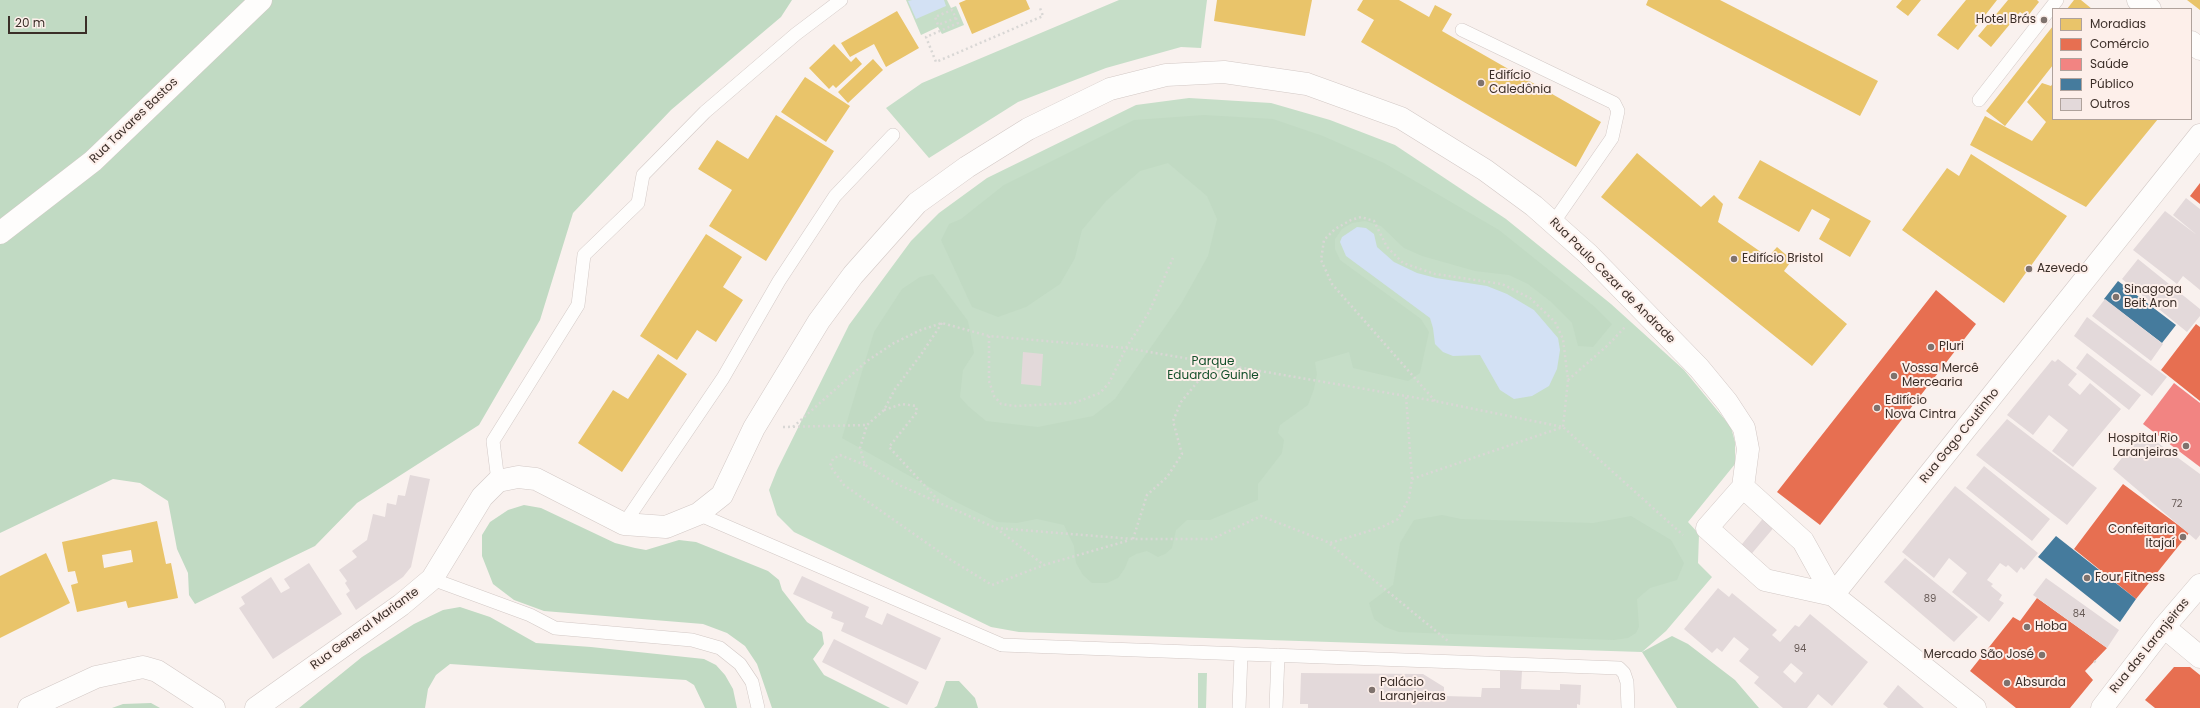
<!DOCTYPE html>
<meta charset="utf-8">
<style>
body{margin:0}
#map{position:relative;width:2200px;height:708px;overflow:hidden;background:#f9f1ee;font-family:Poppins,sans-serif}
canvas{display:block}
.legend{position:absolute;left:2052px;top:8px;width:140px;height:112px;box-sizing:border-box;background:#fdefea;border:1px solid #afa29c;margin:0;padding:5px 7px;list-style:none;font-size:12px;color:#3b2e28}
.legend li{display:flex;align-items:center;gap:8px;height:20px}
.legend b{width:20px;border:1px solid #afa29c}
.scale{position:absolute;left:8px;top:16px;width:79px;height:18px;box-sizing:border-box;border:2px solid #3b2e28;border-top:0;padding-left:5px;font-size:12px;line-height:14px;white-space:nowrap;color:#3b2e28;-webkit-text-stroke:3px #fdefea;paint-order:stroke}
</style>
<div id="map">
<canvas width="2200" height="708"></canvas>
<ul class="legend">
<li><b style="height:11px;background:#e9c46a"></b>Moradias</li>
<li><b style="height:11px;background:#e76f51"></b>Comércio</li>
<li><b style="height:11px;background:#f28482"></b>Saúde</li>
<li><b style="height:11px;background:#457b9d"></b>Público</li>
<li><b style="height:11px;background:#e3d9da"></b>Outros</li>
</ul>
<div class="scale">20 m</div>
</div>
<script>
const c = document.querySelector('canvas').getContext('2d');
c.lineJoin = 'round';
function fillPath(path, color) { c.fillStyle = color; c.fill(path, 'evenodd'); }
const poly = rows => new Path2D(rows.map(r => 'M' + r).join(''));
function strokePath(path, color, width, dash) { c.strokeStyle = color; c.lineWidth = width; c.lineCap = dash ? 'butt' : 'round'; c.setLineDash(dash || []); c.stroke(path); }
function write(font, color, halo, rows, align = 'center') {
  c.font = font + ' Poppins,sans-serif'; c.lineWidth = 4; c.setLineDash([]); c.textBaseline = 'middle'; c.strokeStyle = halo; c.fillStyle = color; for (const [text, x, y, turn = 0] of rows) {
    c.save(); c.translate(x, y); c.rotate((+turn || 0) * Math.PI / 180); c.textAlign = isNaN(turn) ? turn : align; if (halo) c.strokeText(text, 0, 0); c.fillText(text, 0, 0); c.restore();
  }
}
const green = poly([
 [906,0,947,0,951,8,956,6,964,25,942,34,938,27,921,35],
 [1119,0,1207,0,1201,48,1181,47,1106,68,1018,102,929,158,886,108,922,83],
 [1189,98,1271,103,1330,120,1395,145,1506,219,1611,304,1684,370,1731,427,1735,442,1735,464,1688,522,1699,534,1698,563,1712,577,1666,631,1642,652,1019,632,991,627,794,532,777,515,769,490,777,470,849,325,911,241,939,213,987,178,1136,105],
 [1198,673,1207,673,1206,708,1198,708]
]);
const forest = poly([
 [0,0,792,0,781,17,671,110,573,213,540,320,479,425,357,503,315,546,195,604,189,595,188,573,177,549,168,501,140,483,113,479,0,533],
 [1204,115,1273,119,1323,136,1384,163,1499,230,1596,308,1612,324,1593,347,1578,346,1572,323,1550,301,1528,284,1509,275,1475,271,1422,256,1404,248,1381,226,1365,221,1352,223,1342,229,1335,239,1335,249,1340,260,1421,319,1429,332,1420,373,1408,381,1353,368,1349,352,1315,362,1317,374,1314,389,1308,405,1280,425,1278,433,1284,440,1282,453,1258,484,1258,500,1210,520,1187,520,1176,530,1172,548,1165,554,1158,557,1147,551,1136,554,1129,558,1125,568,1118,578,1107,583,1092,583,1083,575,1076,563,1074,546,1064,525,1037,519,1017,523,997,522,956,502,842,438,874,332,902,289,920,277,933,274,968,321,974,353,963,370,960,397,968,406,986,421,1038,427,1093,416,1115,399,1181,304,1208,256,1217,219,1207,196,1168,163,1140,171,1106,201,1082,230,1075,258,1060,284,1026,307,998,317,972,307,941,240,949,224,961,219,1004,185,1134,120],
 [524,505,541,508,615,543,635,548,646,550,679,540,696,542,768,571,779,580,782,590,807,622,822,632,824,644,813,659,824,675,890,708,772,708,757,664,745,646,727,633,703,624,544,611,514,600,493,584,482,556,482,535,490,522,508,510],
 [1442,515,1461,519,1593,523,1631,516,1671,540,1684,563,1677,580,1650,588,1637,599,1639,627,1636,633,1628,638,1614,640,1399,632,1385,627,1374,619,1369,603,1393,585,1400,543,1414,520],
 [460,607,490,617,536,643,591,647,704,659,716,665,725,675,733,689,737,708,705,708,694,685,686,680,450,664,436,675,428,689,425,708,299,708,362,657,414,624,443,610],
 [1672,636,1688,644,1735,680,1759,708,1677,708,1642,652],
 [946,681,959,681,975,698,978,708,934,708,937,706],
 [151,703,160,708,112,708,123,704]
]);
const water = poly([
 [912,0,944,0,946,6,916,19,908,1],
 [1357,227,1366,228,1374,234,1377,247,1394,262,1417,273,1436,278,1487,286,1507,294,1534,310,1558,338,1560,350,1557,369,1549,386,1532,396,1514,399,1500,390,1480,355,1453,356,1443,352,1435,344,1433,328,1430,318,1346,256,1340,242,1342,237]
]);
const homes = poly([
 [966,0,1026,0,1030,9,972,34,959,3],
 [1217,0,1312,0,1305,36,1214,21],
 [1363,0,1399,0,1429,17,1435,5,1452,14,1442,31,1601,122,1576,167,1361,42,1374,20,1357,10],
 [1648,0,1720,0,1878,81,1860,116,1646,5],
 [1902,0,1921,0,1908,16,1896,7],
 [1966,0,1997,0,1958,50,1937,35],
 [2008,0,2037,0,2039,2,2027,17,2020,12,1991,47,1978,36],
 [2074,0,2081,0,2092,9,2067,9],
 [2187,0,2200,0,2200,10],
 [897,11,919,48,886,67,874,44,850,57,841,43],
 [2053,26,2053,65,2005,126,1986,111],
 [834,44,851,62,856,57,862,64,836,88,833,85,829,89,809,68],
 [873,59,883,70,848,103,838,92],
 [805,77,850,106,826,142,781,112],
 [2042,83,2051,86,2053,83,2053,119,2158,119,2086,207,1970,145,1985,116,2032,141,2046,122,2027,102],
 [776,115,834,151,766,261,709,226,732,190,698,169,717,140,748,159],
 [1637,153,1701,207,1714,195,1723,204,1718,222,1768,257,1777,247,1792,260,1784,271,1847,324,1812,366,1601,197],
 [1971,154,2067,216,2004,303,1902,230,1947,168,1959,176],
 [1760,160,1871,221,1850,257,1819,239,1830,219,1812,209,1799,232,1738,198],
 [706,234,742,257,723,287,743,300,716,342,697,330,677,360,640,336],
 [658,354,687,374,622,472,578,443,613,390,628,399],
 [157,521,166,564,171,563,178,598,128,608,126,601,77,612,71,585,78,583,75,571,68,572,62,542],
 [131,550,133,562,104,568,102,555],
 [46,553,70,603,0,638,0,576]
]);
const shops = poly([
 [2200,183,2200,204,2190,196],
 [1936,290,1976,324,1820,525,1777,492],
 [2196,324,2200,327,2200,401,2161,370],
 [2123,484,2189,533,2136,599,2074,549],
 [2037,598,2107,648,2085,671,2093,680,2070,708,2016,708,1970,671,2013,617,2020,621],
 [2174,667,2190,667,2200,675,2200,708,2155,708,2145,700]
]);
const health = poly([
 [2174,383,2200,403,2200,467,2143,424]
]);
const public = poly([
 [2118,281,2176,325,2162,343,2104,299],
 [2056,536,2136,599,2120,622,2038,557]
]);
const building = poly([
 [2186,198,2200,209,2200,290,2183,276,2177,284,2133,250,2165,211,2197,235,2173,215],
 [2138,259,2200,309,2200,316,2187,332,2122,279],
 [2105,299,2163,344,2151,361,2092,316],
 [2087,317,2167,377,2152,396,2074,336],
 [1023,352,1043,354,1041,386,1021,384],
 [2087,353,2141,395,2129,410,2076,368],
 [2058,359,2077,374,2068,385,2080,395,2090,383,2121,409,2073,467,2052,451,2068,430,2049,415,2033,435,2007,415,2052,360,2055,362],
 [2007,419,2097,488,2067,525,1976,455],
 [2143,432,2200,474,2200,535,2196,540,2113,469],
 [1984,466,2050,519,2032,541,1966,488],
 [410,475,430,479,411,567,403,577,356,610,346,594,350,591,345,583,347,581,339,570,357,557,352,551,367,540,373,514,385,517,387,503,396,505,398,495,405,496],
 [1955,486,2038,553,2024,570,2021,567,2017,573,2008,565,2006,567,2000,563,1987,580,1993,584,1991,586,2002,595,1999,600,2004,603,1989,622,1952,592,1967,573,1949,558,1934,578,1902,552],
 [1765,516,1776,525,1748,558,1738,549],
 [1905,558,1978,617,1954,642,1884,582],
 [309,563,342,614,273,659,239,608,245,604,241,597,271,577,281,593,290,588,284,579],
 [802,576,869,607,865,617,882,625,887,613,941,638,926,670,841,631,844,623,831,618,833,612,793,594],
 [2046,578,2119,630,2107,648,2033,595],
 [1718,588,1729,597,1732,593,1777,630,1772,635,1780,642,1795,625,1799,627,1810,614,1868,662,1832,706,1818,694,1807,708,1783,708,1754,683,1759,677,1739,661,1749,649,1734,637,1722,652,1717,648,1712,653,1684,629],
 [1791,663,1803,673,1795,683,1783,672],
 [834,639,919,682,907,705,822,662],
 [1500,671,1522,671,1521,689,1560,690,1560,684,1581,685,1580,705,1577,704,1577,708,1308,708,1308,704,1300,704,1301,673,1423,674,1444,687,1444,696,1481,697,1482,688,1500,688],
 [1898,685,1924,708,1888,708,1883,704]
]);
const path = poly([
 [956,18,938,25,935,17,952,10,956,18,958,23,926,37,936,62,1043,16,1040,8],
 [942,323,920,356,895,389,884,410,867,425,860,448,865,465,899,485,996,528,1044,565],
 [989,336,989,381,994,396,1001,404,1014,406,1074,403,1100,393,1109,383,1126,348,1149,312,1173,258],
 [1568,380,1608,345,1625,327],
 [884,410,902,404,916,406,917,412,889,447,939,501],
 [783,427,867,425],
 [793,427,867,361,894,343,921,330,942,323,989,336,1126,348,1435,401,1563,427,1683,535],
 [865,465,840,455,833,459,830,466,844,485,951,560,992,585,1044,565,1130,540],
 [1412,479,1563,427,1568,380,1563,339,1555,322,1530,298,1502,284,1435,274,1403,263,1387,247,1374,221,1361,217,1351,220,1335,229,1324,240,1321,260,1332,284,1435,401],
 [996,528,1133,539,1212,539,1261,516,1330,543,1382,527,1398,519,1409,498,1412,479,1406,396],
 [1133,539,1147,495,1167,477,1182,454,1173,421,1181,402,1213,363],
 [1330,544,1448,641],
 [2094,661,2097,663]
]);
const lane = poly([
 [1462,30,1614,103,1618,111,1612,138,1553,223],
 [1979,100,2057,0],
 [498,481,493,441,578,305,584,255,638,203,643,175,705,112,796,34,841,0],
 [698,514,1002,645,1619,668,1624,673,1627,682,1628,708],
 [624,524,723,378,779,281,835,196,893,135],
 [432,579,530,615,555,628,692,640,720,648,740,664,752,682,758,708],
 [1239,708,1241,654],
 [1276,708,1278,655]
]);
const street = poly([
 [2138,0,2150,9],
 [2191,42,2200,49],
 [0,233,93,161,261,0],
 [1833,595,2200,135],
 [1833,595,1765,580,1707,528,1743,487,1803,541,1833,595,1975,708],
 [2164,627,2200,657],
 [29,708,96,677,143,667,157,671,214,708],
 [256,708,401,605,432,579,482,497,498,481,518,477,536,479,624,524,666,527,698,514,722,495,754,428,819,321,853,275,917,203,967,167,1028,129,1110,89,1166,75,1224,72,1307,84,1401,118,1485,170,1534,206,1588,254,1699,368,1727,402,1744,428,1748,449,1743,487]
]);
const secondary = poly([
 [2102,708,2164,627,2200,585]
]);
const markers = [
 [2044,20,4,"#7e726d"],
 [1481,83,4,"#7e726d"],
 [1734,259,4,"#7e726d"],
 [2029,269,4,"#7e726d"],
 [2116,297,4,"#7e726d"],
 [1931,347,4,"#7e726d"],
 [1894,376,4,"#7e726d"],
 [1877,408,4,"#7e726d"],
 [2186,446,4,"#7e726d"],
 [2183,537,4,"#7e726d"],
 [2087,578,4,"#7e726d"],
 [2027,627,4,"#7e726d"],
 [2042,655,4,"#7e726d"],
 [2007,683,4,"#7e726d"],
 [1372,690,4,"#7e726d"]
];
const numberNames = [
 ["72",2177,504],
 ["89",1930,599],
 ["84",2079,614],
 ["94",1800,649]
];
const poiNames = [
 ["Hotel Brás",2036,20,"right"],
 ["Edifício",1489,76],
 ["Caledônia",1489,90],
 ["Edifício Bristol",1742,259],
 ["Azevedo",2037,269],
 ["Sinagoga",2124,290],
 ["Beit Aron",2124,304],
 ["Pluri",1939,347],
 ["Vossa Mercê",1902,369],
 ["Mercearia",1902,383],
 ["Edifício",1885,401],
 ["Nova Cintra",1885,415],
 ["Hospital Rio",2178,439,"right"],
 ["Laranjeiras",2178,453,"right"],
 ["Confeitaria",2175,530,"right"],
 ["Itajaí",2175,544,"right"],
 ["Four Fitness",2095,578],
 ["Hoba",2035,627],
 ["Mercado São José",2034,655,"right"],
 ["Palácio",1380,683],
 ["Laranjeiras",1380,697],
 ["Absurda",2015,683]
];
const streetNames = [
 ["Rua Tavares Bastos",134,121,-44],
 ["Rua Paulo Cezar de Andrade",1612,281,45],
 ["Rua Gago Coutinho",1960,436,-51],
 ["Rua General Mariante",365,629,-36],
 ["Rua das Laranjeiras",2150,646,-51]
];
const parkNames = [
 ["Parque",1213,362],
 ["Eduardo Guinle",1213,376]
];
fillPath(green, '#c6dec8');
fillPath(forest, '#c1dac3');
fillPath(water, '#d3e1f4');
fillPath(homes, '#e9c46a');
fillPath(shops, '#e76f51');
fillPath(health, '#f28482');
fillPath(public, '#457b9d');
fillPath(building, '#e3d9da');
strokePath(lane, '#d2c8c5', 14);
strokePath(street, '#d2c8c5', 23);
strokePath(secondary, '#d2c8c5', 23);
strokePath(path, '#d9d7d5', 2.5, [2, 3]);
strokePath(lane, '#fefdfc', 13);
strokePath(street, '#fefdfc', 22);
strokePath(secondary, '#fefdfc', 22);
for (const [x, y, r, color] of markers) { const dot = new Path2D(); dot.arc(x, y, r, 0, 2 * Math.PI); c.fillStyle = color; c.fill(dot); strokePath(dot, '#fdefea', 1.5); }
write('10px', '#675a56', null, numberNames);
write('12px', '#3b2e28', '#fdefea', poiNames, 'left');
write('12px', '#3b2e28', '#fdefea', streetNames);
write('12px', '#134f2a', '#fdefea', parkNames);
</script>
